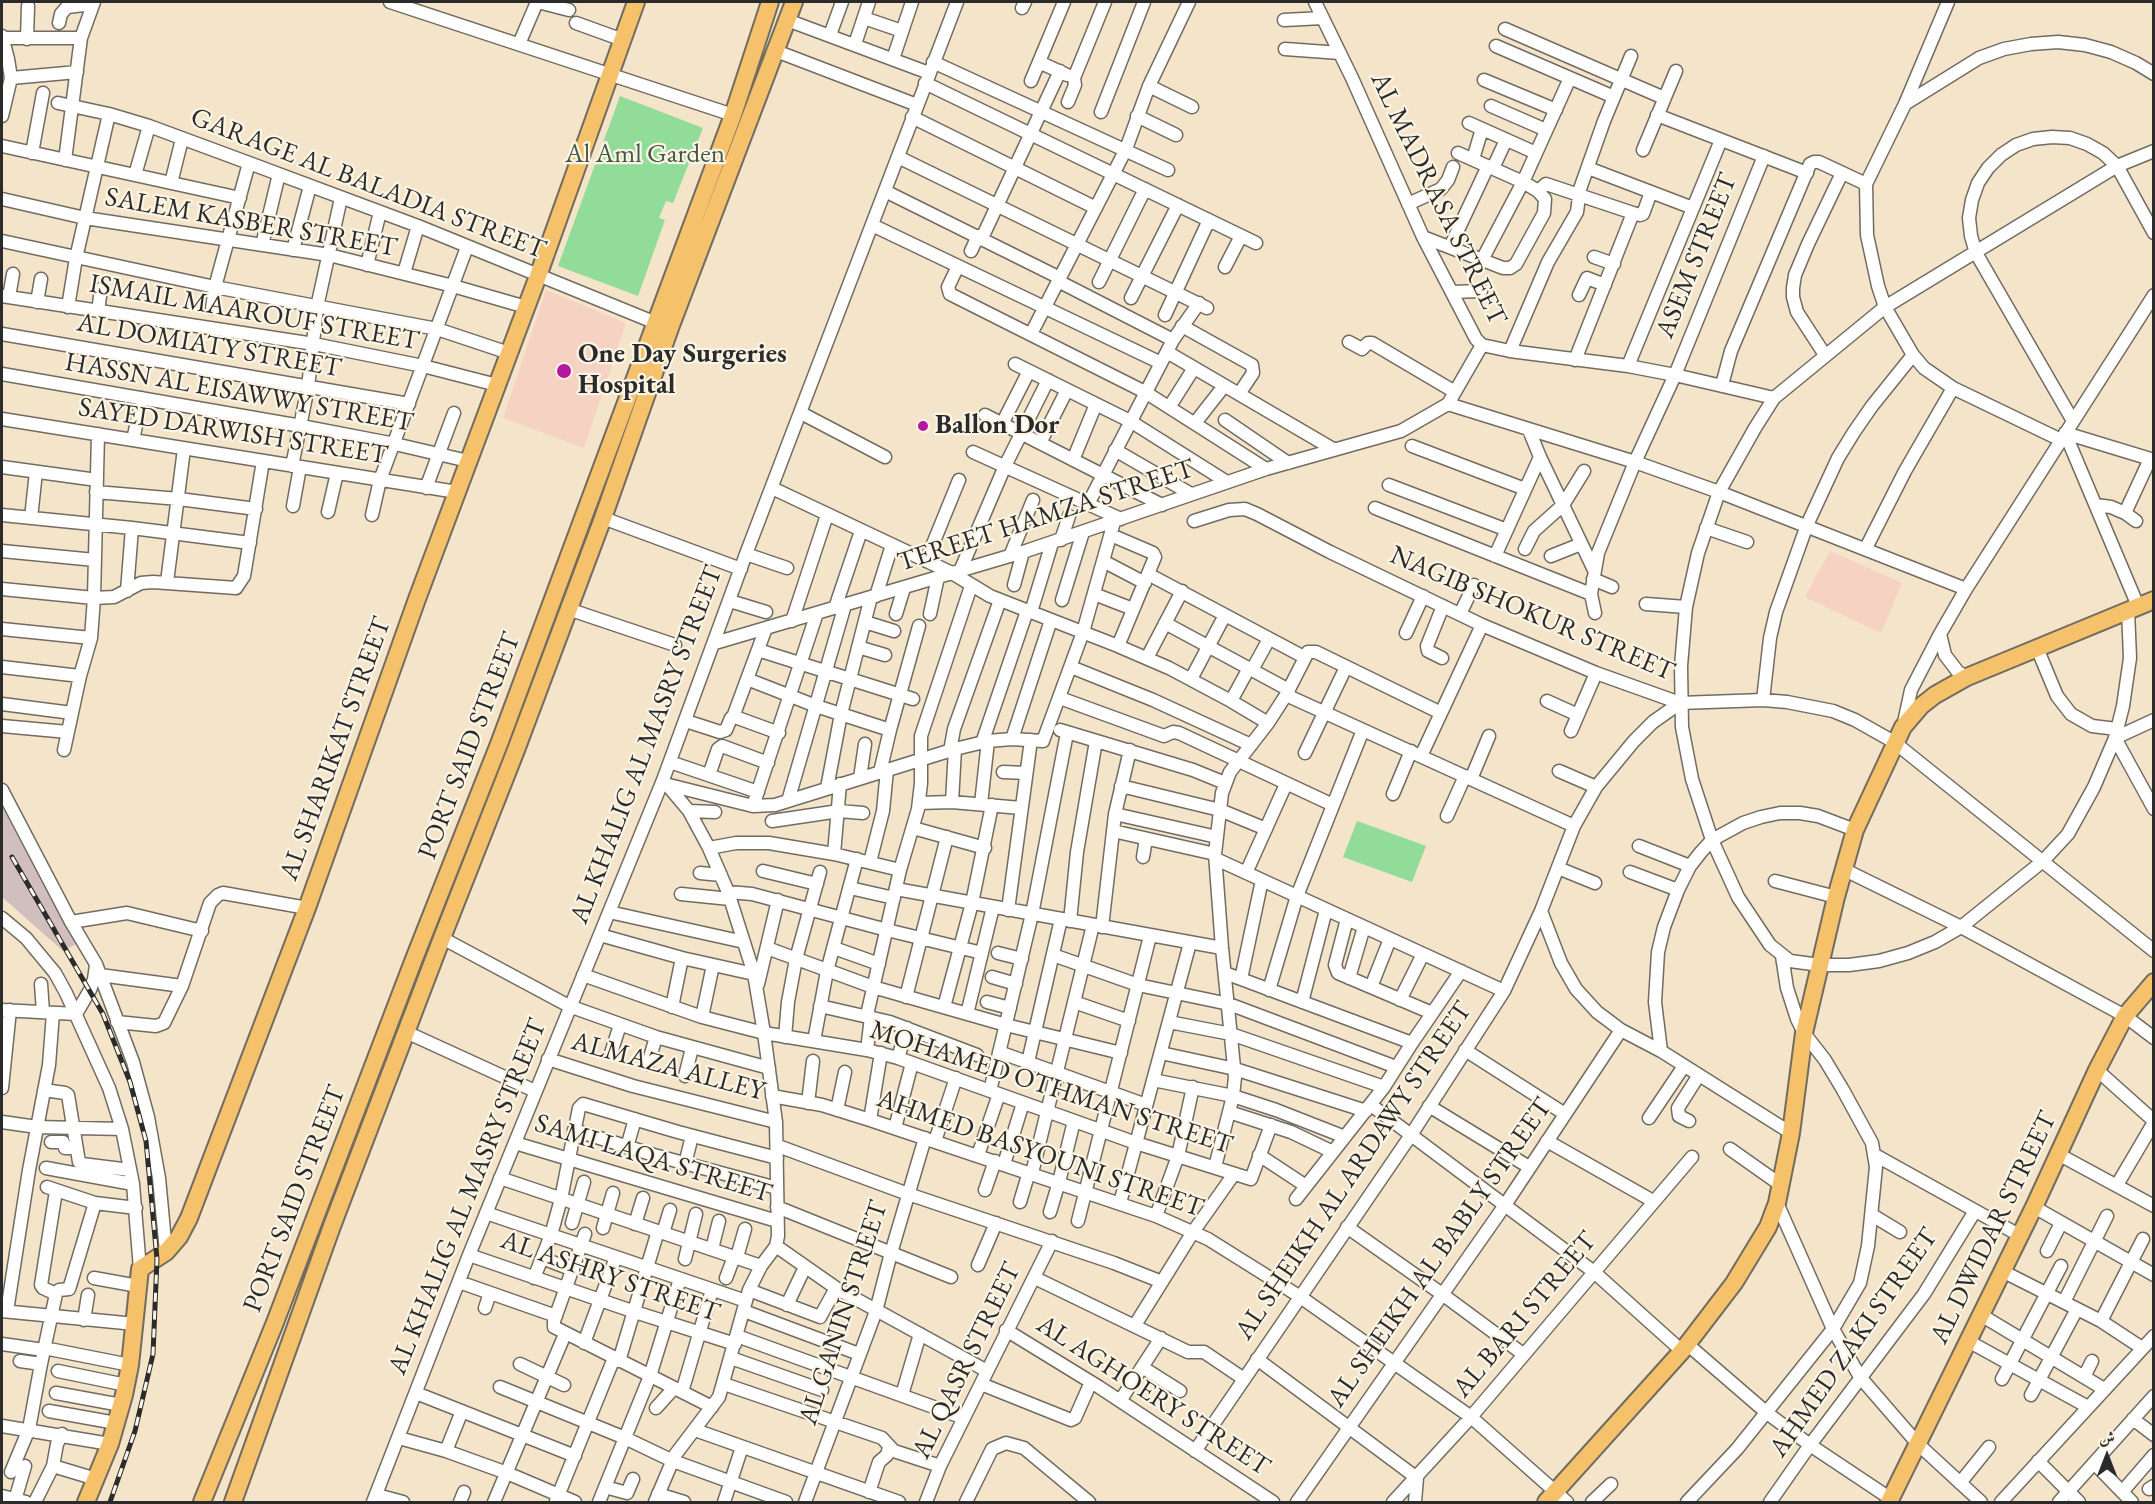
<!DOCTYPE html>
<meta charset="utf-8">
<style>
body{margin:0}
#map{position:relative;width:2155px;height:1504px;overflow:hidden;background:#f4e4c9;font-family:"EB Garamond",Amiri,serif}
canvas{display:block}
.frame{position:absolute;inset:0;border:3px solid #2b2b2b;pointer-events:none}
.north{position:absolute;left:2077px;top:1426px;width:60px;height:60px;-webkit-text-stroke:4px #fcf5e5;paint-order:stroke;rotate:0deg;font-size:16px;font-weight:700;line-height:24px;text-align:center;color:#2b2b2b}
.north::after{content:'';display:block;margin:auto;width:21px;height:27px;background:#2b2b2b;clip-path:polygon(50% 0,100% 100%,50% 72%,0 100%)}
</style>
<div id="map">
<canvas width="2155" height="1504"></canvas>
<div class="frame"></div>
<div class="north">ش</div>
</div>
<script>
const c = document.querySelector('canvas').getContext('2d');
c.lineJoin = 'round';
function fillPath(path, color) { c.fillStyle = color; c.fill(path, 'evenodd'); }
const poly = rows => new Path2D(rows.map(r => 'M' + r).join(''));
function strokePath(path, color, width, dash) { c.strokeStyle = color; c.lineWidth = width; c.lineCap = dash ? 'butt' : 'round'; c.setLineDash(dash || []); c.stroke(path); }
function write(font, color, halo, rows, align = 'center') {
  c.font = font + ' "EB Garamond",serif'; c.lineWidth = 4.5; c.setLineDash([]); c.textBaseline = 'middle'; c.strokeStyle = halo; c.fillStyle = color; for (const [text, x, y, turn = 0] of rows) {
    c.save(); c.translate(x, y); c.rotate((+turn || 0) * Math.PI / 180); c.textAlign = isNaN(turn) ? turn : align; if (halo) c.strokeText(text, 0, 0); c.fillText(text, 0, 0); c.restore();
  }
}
const built = poly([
 [546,290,626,323,584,448,503,418],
 [1830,551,1902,583,1881,633,1805,597]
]);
const industrial = poly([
 [2,804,86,939,63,951,2,897]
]);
const green = poly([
 [620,96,703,128,673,203,666,201,659,218,665,220,638,296,558,266],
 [1357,821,1426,846,1412,882,1343,857]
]);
const minor = poly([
 [390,2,733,115],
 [538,2,569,10],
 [1315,2,1352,78,1423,237,1476,339,1482,345,1510,351,1628,366,1675,375,1774,398],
 [1022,8,1025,2],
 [864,18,902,31],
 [787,20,929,73],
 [1284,20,1323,18],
 [59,23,61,14,67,7,93,4],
 [576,23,623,40],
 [1505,29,1664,98],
 [830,35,842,2],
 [2,36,8,59,11,78,2,116],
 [3,38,81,38],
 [27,39,28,6],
 [519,44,537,2],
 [855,44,869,2],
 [1496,46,1614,97],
 [1285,49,1340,53],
 [776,51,917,105],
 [893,59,912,2],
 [933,62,1168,170],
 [1039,62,1067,75],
 [11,78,77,72],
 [1484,80,1556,110],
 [1031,81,1064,2],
 [925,83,1256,243],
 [1149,86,1192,107],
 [1068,102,1075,85,1074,78,1105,2],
 [58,103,109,114,149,126,249,163,418,226,656,323],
 [1905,104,1948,2],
 [1491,106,1546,130],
 [1101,112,1144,2],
 [1657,115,1807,173],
 [1137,116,1176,135],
 [912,117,1096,208],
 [1469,123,1536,153],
 [2,146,240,198],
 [1643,150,1676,71],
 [32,153,43,93],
 [898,157,1207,308],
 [1473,159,1482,129],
 [65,160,81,38,94,2],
 [1493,168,1506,140],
 [1588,168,1693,208],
 [135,175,149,126],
 [171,183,182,139],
 [885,191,1060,278],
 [1538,191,1546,184,1633,213],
 [2,199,85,218,329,255,453,286,526,307],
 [1408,204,1441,189,1448,180,1453,167],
 [872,225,1161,363],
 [1423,237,1503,268,1510,268,1516,264,1544,213,1545,199,1538,191,1523,182,1458,153],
 [982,238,1060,71],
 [2,241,215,287,437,329,509,353],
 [262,245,279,174],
 [1450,247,1488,166],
 [293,250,310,186],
 [971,251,978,236],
 [1594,257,1614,264],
 [1482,260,1523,182,1570,78],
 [367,265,380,212],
 [958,266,948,287,950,294,1145,392,1266,469],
 [1225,267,1241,236],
 [404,273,418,226],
 [1058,281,1173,340],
 [1099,282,1145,189],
 [1452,292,1481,291],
 [1579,295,1587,278,1605,285],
 [2,296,314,344,423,366,497,385],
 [9,297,13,274],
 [1131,298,1178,205],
 [37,302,41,279],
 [68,307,76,258,109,114],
 [212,308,215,287,249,163],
 [98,311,101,289],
 [1165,315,1209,220],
 [1182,326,1252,365,1253,373,1239,394],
 [2,334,409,404],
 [1031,334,1126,149,1149,86,1189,2],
 [1349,342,1362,349,1368,343,1372,343,1455,392],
 [1510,351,1548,262,1577,212,1580,189,1604,121,1631,56],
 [1167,352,1333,449],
 [1825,355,1797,312,1793,297,1793,288,1795,275,1808,244,1842,173],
 [1575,360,1633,213,1640,215,1643,214,1651,192],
 [1015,364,1130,421,1227,482],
 [1628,366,1721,140],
 [2,374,301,426,395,444,468,461],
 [1722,385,1731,351,1810,164,1814,162,1819,162,1866,184],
 [1448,404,1635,462,1719,492,1966,589],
 [1170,406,1194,368],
 [801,413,885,457],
 [985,415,1162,505],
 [2,419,457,492],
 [1225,420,1288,463],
 [2073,421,1976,253,1971,236,1969,218,1972,200,1978,183,1988,168,2001,155,2016,145,2033,139,2052,137,2070,138,2087,144,2103,153,2117,166,2154,233],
 [1195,423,1224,386],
 [1002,424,1029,371],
 [1529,430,1540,457,1594,570],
 [2065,433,2138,606],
 [2065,433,2154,460],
 [133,440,142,398],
 [2061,440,1953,388,1924,368,1913,355,1885,307,1878,286,1867,235,1866,184,1905,104,1979,58,2004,49,2031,44,2058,42,2085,45,2111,52,2136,63,2154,74],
 [1040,443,1067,390],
 [1412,446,1525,489],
 [1115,450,1191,494],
 [973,452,1121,519],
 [1073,460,1096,404],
 [292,466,308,387,317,307,341,198],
 [2,467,97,480],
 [1389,485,1507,530],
 [426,488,454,413],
 [772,488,952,573,990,596,1118,646,1169,668,1231,701,1268,723],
 [96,492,179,499,256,509],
 [1088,504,1173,340,1199,303],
 [2096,505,2111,507,2125,513,2136,521],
 [293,506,300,467],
 [1375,508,1591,594],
 [328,512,337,473],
 [2125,513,2150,459],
 [2,515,132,528,250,543],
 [372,515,380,480,467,247],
 [31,518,36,472],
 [603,518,741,569],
 [1194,521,1229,510,1245,509,1257,514,1330,552,1482,625,1596,673,1680,703,1763,700,1787,702,1833,711,1855,720,1894,742,2154,951],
 [1706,528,1747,542],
 [1111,535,1153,553,1155,557,1118,646],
 [1061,540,1069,516],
 [1866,548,1905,471,1953,388],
 [1525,549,1534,531,1563,505,1584,471],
 [2,551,95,560],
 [746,554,787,568],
 [1010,556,1033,500],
 [1495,556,1540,457],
 [1551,556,1581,544],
 [926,561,959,480],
 [1103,561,1145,583],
 [960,571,1005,466,1048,380],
 [1148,574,1304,657],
 [1593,579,1612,587],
 [167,582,184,449],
 [1014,585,1023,552],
 [2,589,94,598,98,434],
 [127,591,132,528],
 [1094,594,1133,609],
 [876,596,892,545],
 [1062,600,1083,532],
 [730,601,766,612],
 [1646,604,1686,607],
 [835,608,861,531],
 [568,609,675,645],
 [2128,610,2130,658,2123,706,2115,738,2094,787,2068,834,2043,861,1961,927,1935,942,1908,953,1879,961,1849,965,1820,965,1790,961,1770,945,1738,897,1712,840,1692,779,1682,727,1681,666,1686,607,1698,553,1719,492,1755,428,1774,398,1885,307,2117,166,2154,151],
 [1031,612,1052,543],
 [1595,613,1591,594,1598,553,1635,462,1675,375,1764,156],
 [896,614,904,588],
 [930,614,938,577],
 [1460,614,1474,585],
 [792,621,827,515],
 [865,622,894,631],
 [1165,623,1289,690],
 [2,629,91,638],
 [1406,633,1423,596],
 [1940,634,1945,655,1958,672,1967,677],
 [715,643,1023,552,1266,469,1401,431,1448,404,1482,345],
 [858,647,885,655],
 [2037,648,2057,696,2071,714,2092,726,2117,729],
 [758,650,913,699],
 [1147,658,1182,591],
 [1442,658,1428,651,1427,646,1443,606],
 [2,667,80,676],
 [1071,667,1153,700,1251,745],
 [1252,670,1269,639],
 [747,679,816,706,890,730],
 [1191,679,1225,615],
 [1286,695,1574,826],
 [1060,698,1164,736,1173,732,1179,733,1333,805],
 [1763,700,1770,638,1776,612,1807,525,1838,458,1854,432,1872,406,1913,355],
 [1231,701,1249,668],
 [1547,701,1578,715],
 [2,704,72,713],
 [733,717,766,628],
 [2154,720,2115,738,2154,809],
 [686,721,720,732,726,730,731,718,735,717,779,733],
 [2,726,68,732],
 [1903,727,1911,690,1940,634,1966,589,2154,295],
 [1060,730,1193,770,1225,783],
 [1571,731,1596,673],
 [1012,739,1051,620],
 [982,743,1027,611],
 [64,750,80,676,91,638,94,598,114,597,141,583,153,582,236,588,244,576,263,461],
 [950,751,954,729,1000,600],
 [1305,753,1346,667],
 [1421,756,1482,625],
 [670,762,758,792],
 [1559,771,1596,787],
 [880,772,890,730,919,626],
 [1003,772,1026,773],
 [709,775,718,749,722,746,768,763],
 [860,778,865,744],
 [1471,779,1489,736],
 [669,785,753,806,775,805,955,749,988,741,1012,739,1043,741,1083,632,1114,522],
 [1121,786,1220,810,1266,829],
 [827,788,841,714,871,597],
 [2,790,71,922,96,964,133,1062,148,1117,159,1178,166,1252],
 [1393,794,1411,751],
 [788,801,845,605],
 [952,802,955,749],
 [919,803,952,802,1021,808],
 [981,804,988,741],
 [753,806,817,613],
 [689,811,715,812],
 [1115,814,1217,837],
 [1447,816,1465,776],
 [772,821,839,811,863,813],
 [913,828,985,848],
 [1113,831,1215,854],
 [1639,846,1690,866],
 [709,848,736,843,769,843,834,854,900,870],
 [834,854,840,784],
 [1143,857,1146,839],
 [1216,859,1504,991],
 [870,862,883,811,887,770],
 [1558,868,1595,883],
 [1843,869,1961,927,2125,1016,2154,1038],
 [763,871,817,884],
 [1630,872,1678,890],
 [700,873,721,875],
 [1246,873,1286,784],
 [1775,881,1836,897],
 [850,888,894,898],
 [896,889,1222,948],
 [728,892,752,894,887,930,982,953],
 [681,894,730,899],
 [1008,910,1031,740],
 [1541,911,1561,963,1576,989,1597,1012,1621,1030,1661,1051,1791,1133],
 [609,912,744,942],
 [2,918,26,938,55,973,66,993,109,1088,122,1129,133,1184,140,1269],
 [1347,919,1335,965,1338,973,1432,1013],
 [1070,921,1077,852,1096,741],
 [71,922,127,913,202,931],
 [1102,927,1115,814,1130,750],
 [600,935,682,958,754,974],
 [442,938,569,1006,656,1037,769,1068],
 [767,948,873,987,1006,1025,1121,1053],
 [834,948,879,964],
 [998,953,1022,959],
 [1053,955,1138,985,1229,1004,1396,1067],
 [1225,973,1412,1043],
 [100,975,182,986],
 [583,975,702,1017,764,1033,867,1050,898,1058,1136,1143,1251,1179,1271,1125],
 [992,977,1016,984],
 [1349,978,1364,927],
 [1241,979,1262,880],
 [41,984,43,1012],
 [758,984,778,900],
 [1371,987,1390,939],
 [1269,990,1297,896,1363,730],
 [906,997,947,837],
 [1400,1000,1423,954],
 [987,1002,1010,1008],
 [1074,1002,1129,1021],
 [1302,1002,1326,910],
 [820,1006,890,1022,977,1055],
 [672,1007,682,958],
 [944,1007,972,903,992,805],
 [2,1010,76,1014,90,990,94,979,96,965],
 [967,1014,993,907],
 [867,1015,900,870,918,809,921,783,921,736,971,586],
 [702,1017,713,965],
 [117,1022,156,1026,164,1023,182,986,210,903,218,895,223,893,307,908],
 [1169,1022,1231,1034,1384,1087],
 [406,1032,535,1091],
 [785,1037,788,1002,796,959,820,872],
 [814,1041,827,971,857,859],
 [867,1050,871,1017],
 [1465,1050,1565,1114],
 [1661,1051,1655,1002,1658,952,1664,927,1678,890,1690,866,1701,852,1712,840,1743,823,1761,817,1780,813,1800,813,1818,816,1855,830],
 [999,1052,1146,1105],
 [611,1053,620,1025],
 [1161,1053,1235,1069,1366,1111],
 [898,1058,907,1028],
 [548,1059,633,1086,776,1122],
 [1028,1062,1061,919],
 [648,1064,656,1037],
 [2097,1070,2154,1121],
 [685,1076,692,1048],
 [1153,1080,1233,1096,1276,1110,1345,1137],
 [2,1088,10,1010],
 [44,1090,65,1093,68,1095,79,1162,82,1164,130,1170],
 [990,1091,1032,914,1067,733],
 [772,1096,822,1105,870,1120,1156,1216,1208,1239,1299,1296,1471,1417,1567,1502],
 [808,1103,813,1061],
 [1371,1105,1594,1272,1682,1351],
 [1429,1106,1529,1167],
 [837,1110,845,1072],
 [1229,1112,1291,1132,1333,1152],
 [1649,1118,1684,1066],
 [870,1120,881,1053],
 [1689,1121,1679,1116,1678,1108,1699,1075],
 [2,1122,37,1127,122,1129],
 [895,1128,912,1063],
 [574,1130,654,1155,777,1188],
 [935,1141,956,1078],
 [1547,1141,1653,1201],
 [51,1142,63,1142,65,1148,76,1148],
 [515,1143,777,1221],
 [778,1146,908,1194,1114,1263,1162,1282],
 [627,1147,635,1119],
 [1730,1149,1781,1185],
 [2058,1154,2154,1206],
 [978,1155,999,1094],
 [1259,1155,1306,1186],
 [1875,1155,2019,1235],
 [685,1164,692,1136],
 [1004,1164,1023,1103],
 [1215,1167,1233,1096,1235,1077,1222,948,1215,854,1222,793,1230,772,1268,723,1286,695,1308,652,1316,652,1441,713],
 [46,1168,133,1184],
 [1032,1173,1093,925],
 [500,1178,761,1266],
 [2117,1185,2154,1122],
 [47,1187,95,1203,136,1208],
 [985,1190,995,1161],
 [1296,1199,1384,1087,1412,1043,1461,971],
 [1020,1202,1029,1172],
 [1120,1203,1190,943],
 [1777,1203,1833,1329,1860,1377,1918,1444,1981,1502],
 [777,1207,951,1277],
 [2034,1207,2154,1275],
 [1050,1212,1059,1182,1074,1121],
 [486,1213,746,1301],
 [1872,1215,1900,1232],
 [1156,1216,1178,1156,1193,1087],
 [1078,1221,1150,936],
 [572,1223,584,1182],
 [635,1224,643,1198],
 [1347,1227,1442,1294,1523,1354],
 [603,1228,613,1193],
 [663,1233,670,1210],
 [585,1234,554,1321,554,1327,712,1407],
 [776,1246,836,1288,987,1371],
 [712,1249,719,1221],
 [2047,1251,2061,1223],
 [469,1255,635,1312,735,1344],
 [737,1257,745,1229],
 [542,1258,573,1270],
 [685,1259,696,1214],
 [978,1265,996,1223],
 [2002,1271,2101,1321,2142,1348],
 [94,1278,138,1286],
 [534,1278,551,1235,561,1199,579,1108,583,1104,678,1132,777,1158],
 [726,1278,734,1257],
 [1035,1278,1188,1352,1204,1352,1244,1379],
 [459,1282,556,1316],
 [749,1290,820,1317,836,1288],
 [56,1294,43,1288,41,1285,56,1191],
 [2064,1302,2107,1216],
 [787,1305,805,1267],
 [485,1308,490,1293],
 [2,1311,135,1324],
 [7,1311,29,1170,49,1065,53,1013],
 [744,1311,859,1354],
 [1981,1315,2104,1389],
 [84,1320,88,1295],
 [2101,1321,2143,1239],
 [1135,1325,1193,1232,1234,1174],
 [1006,1330,1099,1387,1273,1502],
 [737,1336,964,1418],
 [1968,1341,2088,1407],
 [584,1343,616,1257],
 [2,1344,44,1350],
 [1687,1344,1767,1413,1810,1445,1891,1499],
 [44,1348,130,1365],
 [731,1358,822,1390],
 [1257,1359,1417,1478,1415,1502],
 [20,1361,41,1364],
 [619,1361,658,1231],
 [520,1364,564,1385],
 [1142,1367,1180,1391],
 [58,1371,126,1385],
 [2084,1377,2092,1361],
 [2002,1379,2061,1266],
 [724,1384,882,1438,894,1451,940,1466],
 [981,1384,1071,1420,1075,1418,1091,1382],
 [500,1387,625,1438,673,1461,786,1502],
 [682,1392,712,1290],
 [56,1393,121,1405],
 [416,1393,575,1456],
 [902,1395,920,1334],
 [2031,1395,2077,1309],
 [1120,1401,1161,1338],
 [656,1408,674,1388],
 [49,1411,116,1423],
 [2133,1419,2154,1435],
 [2,1426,110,1444],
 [695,1430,899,1502],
 [399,1438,446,1451,507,1473,575,1502],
 [446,1451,462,1411],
 [1195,1451,1411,1135,1504,991,1541,911,1574,826,1596,787,1634,741,1653,722,1680,703],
 [2038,1461,2079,1502],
 [2094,1463,2132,1502],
 [53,1466,96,1479],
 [11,1472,29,1429,41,1364,56,1294,59,1290,69,1289,70,1286,95,1203],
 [1960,1483,1989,1447],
 [605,1487,627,1493,633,1479],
 [2149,1489,2154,1486],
 [869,1492,879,1462,887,1455,889,1447],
 [2122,1492,2154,1455],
 [658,1494,684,1502],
 [377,1495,403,1502],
 [2,1496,26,1502],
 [15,1500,25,1466],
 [556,1501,614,1358],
 [35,1502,53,1466,57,1444,62,1434],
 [373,1502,469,1255,663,780,746,554,957,2],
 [460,1502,464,1492],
 [494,1502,565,1334],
 [599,1502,650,1376,680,1279],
 [655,1502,675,1455,719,1397,749,1290,761,1266,776,1246,778,1236,776,1122,764,1033,754,974,728,892,709,848,689,811,663,780],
 [724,1502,742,1447],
 [805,1502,876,1311,891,1253,925,1138],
 [926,1502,940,1466,1052,1241],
 [966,1502,992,1449,1006,1443,1024,1448,1089,1502],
 [1297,1502,1505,1205,1621,1030],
 [1393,1502,1471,1417,1692,1157],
 [1592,1502,1611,1484],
 [1687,1502,1737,1449,1833,1329,1860,1283,1868,1246,1876,1167,1872,1143,1843,1090,1825,1060,1804,1033,1797,1019,1787,988,1782,956],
 [1770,1502,1810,1445,1924,1294,1975,1211],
 [2001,1502,2154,1336],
 [2059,1502,2154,1396]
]);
const major = poly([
 [86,1502,110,1444,124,1395,130,1365,140,1269,166,1252,179,1237,189,1218,307,908,417,599,538,276,636,2],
 [202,1502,274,1325,414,959,499,744,733,115,770,2],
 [233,1502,332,1226,442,938,516,750,603,518,670,328,794,2],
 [1546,1502,1682,1351,1734,1283,1768,1227,1777,1203,1791,1133,1804,1033,1836,897,1855,830,1903,727,1921,706,1935,695,1967,677,2154,600],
 [1889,1502,2034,1207,2097,1070,2125,1016,2154,982]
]);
const rail = poly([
 [12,857,103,1014,130,1082,146,1141,157,1259,153,1354,135,1431,110,1502]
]);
const markers = [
 [564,371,8,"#b5179e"],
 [923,426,6,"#b5179e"]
];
const parkNames = [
 ["Al Aml Garden",645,155]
];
const streetNames = [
 ["GARAGE AL BALADIA STREET",368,184,21],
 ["AL MADRASA STREET",1438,199,64],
 ["SALEM KASBER STREET",251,223,10],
 ["ASEM STREET",1697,256,-68],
 ["ISMAIL MAAROUF STREET",254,313,10],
 ["AL DOMIATY STREET",209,346,10],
 ["HASSN AL EISAWWY STREET",239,393,10],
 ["SAYED DARWISH STREET",233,432,9],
 ["TEREET HAMZA STREET",1046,516,-18],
 ["NAGIB SHOKUR STREET",1532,614,23],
 ["AL KHALIG AL MASRY STREET",647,745,-69],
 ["PORT SAID STREET",470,746,-69],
 ["AL SHARIKAT STREET",336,749,-70],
 ["ALMAZA ALLEY",668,1067,15],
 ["MOHAMED OTHMAN STREET",1051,1088,18],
 ["AHMED BASYOUNI STREET",1040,1154,19],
 ["SAMI LAQA STREET",653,1159,17],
 ["AL SHEIKH AL ARDAWY STREET",1354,1171,-56],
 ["AL KHALIG AL MASRY STREET",468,1197,-68],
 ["PORT SAID STREET",295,1199,-69],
 ["AL DWIDAR STREET",1994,1228,-64],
 ["AL SHEIKH AL BABLY STREET",1440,1253,-55],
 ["AL ASHRY STREET",610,1277,19],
 ["AL GANIN STREET",844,1313,-72],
 ["AL BARI STREET",1525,1315,-50],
 ["AHMED ZAKI STREET",1854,1343,-55],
 ["AL QASR STREET",967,1361,-64],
 ["AL AGHOERY STREET",1153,1396,33]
];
const poiNames = [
 ["One Day Surgeries",578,355],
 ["Hospital",578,386],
 ["Ballon Dor",935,426]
];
fillPath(built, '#f5d2c2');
fillPath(industrial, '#d1bfbd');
fillPath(green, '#91dc99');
strokePath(minor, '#716c62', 15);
strokePath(major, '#716c62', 20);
strokePath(minor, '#fff', 12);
strokePath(major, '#f5c16b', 16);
strokePath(rail, '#2b2b2b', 5);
strokePath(rail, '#fcf5e5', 3, [9]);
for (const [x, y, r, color] of markers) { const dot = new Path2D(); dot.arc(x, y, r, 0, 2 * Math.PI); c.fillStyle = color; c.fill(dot); strokePath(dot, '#fcf5e5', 2); }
write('27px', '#445746', '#fcf5e5', parkNames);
write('27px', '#2b2b2b', '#fcf5e5', streetNames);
write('bold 27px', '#2b2b2b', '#fcf5e5', poiNames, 'left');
</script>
